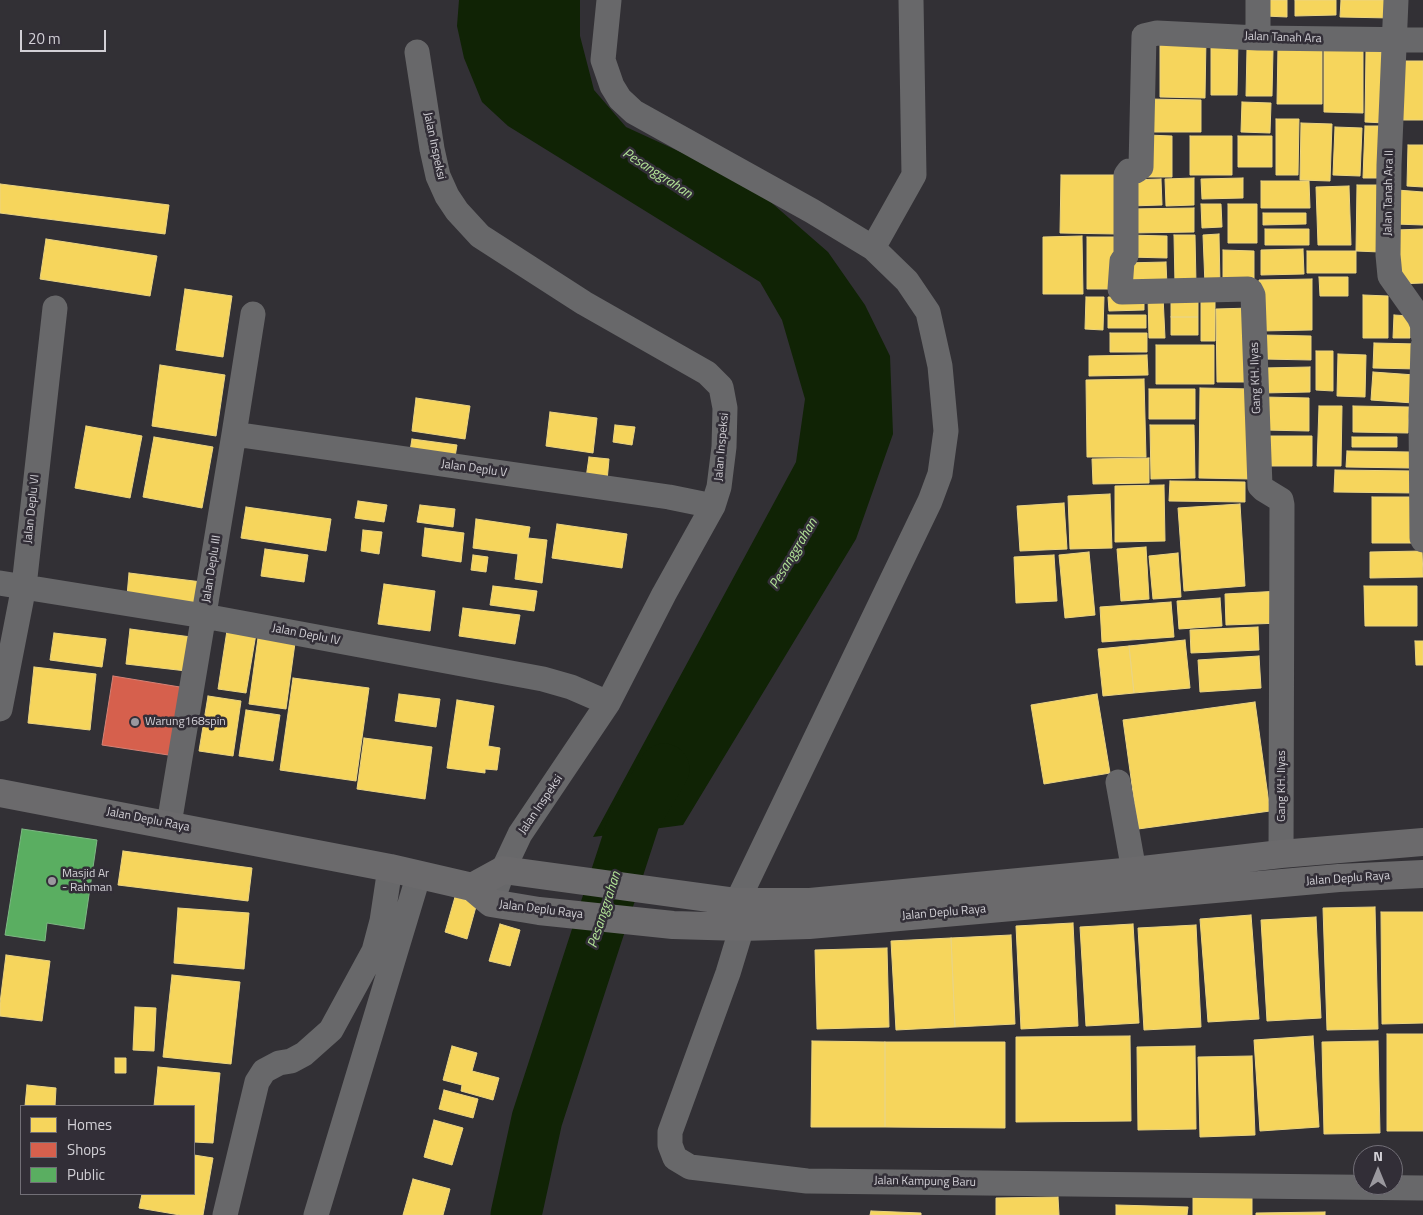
<!DOCTYPE html>
<style>
body{margin:0}
#map{position:relative;width:1423px;height:1215px;overflow:hidden;background:#323035;font-family:"Titillium Web",sans-serif}
canvas{display:block}
.legend{position:absolute;left:20px;top:1105px;width:175px;height:90px;box-sizing:border-box;background:#322e37;border:1px solid #726f77;margin:0;padding:6px 9px;list-style:none;font-size:15px;color:#d2d0d6}
.legend li{display:flex;align-items:center;gap:10px;height:25px}
.legend b{width:25px;border:1px solid #726f77}
.north{position:absolute;left:1353px;top:1145px;width:50px;height:50px;box-sizing:border-box;background:#322e37;border:1px solid #726f77;border-radius:50%;rotate:0deg;font-size:14px;font-weight:700;line-height:20px;text-align:center;color:#d2d0d6}
.north::after{content:'';display:block;margin:auto;width:18px;height:22px;background:#9a989e;clip-path:polygon(50% 0,100% 100%,50% 72%,0 100%)}
.scale{position:absolute;left:20px;top:30px;width:86px;height:22px;box-sizing:border-box;border:2px solid #d2d0d6;border-top:0;padding-left:6px;font-size:15px;line-height:18px;white-space:nowrap;color:#d2d0d6;-webkit-text-stroke:4px #322e37;paint-order:stroke}
</style>
<div id="map">
<canvas width="1423" height="1215"></canvas>
<ul class="legend">
<li><b style="height:14px;background:#f6d55c"></b>Homes</li>
<li><b style="height:14px;background:#d6604d"></b>Shops</li>
<li><b style="height:14px;background:#5aae61"></b>Public</li>
</ul>
<div class="north">N</div>
<div class="scale">20 m</div>
</div>
<script>
const c = document.querySelector('canvas').getContext('2d');
c.lineJoin = 'round';
function fillPath(path, color) { c.fillStyle = color; c.fill(path, 'evenodd'); }
const poly = rows => new Path2D(rows.map(r => 'M' + r).join(''));
function strokePath(path, color, width, dash) { c.strokeStyle = color; c.lineWidth = width; c.lineCap = dash ? 'butt' : 'round'; c.setLineDash(dash || []); c.stroke(path); }
function write(font, color, halo, rows, align = 'center') {
  c.font = font + ' "Titillium Web",sans-serif'; c.lineWidth = 5; c.setLineDash([]); c.textBaseline = 'middle'; c.strokeStyle = halo; c.fillStyle = color; for (const [text, x, y, turn = 0] of rows) {
    c.save(); c.translate(x, y); c.rotate((+turn || 0) * Math.PI / 180); c.textAlign = isNaN(turn) ? turn : align; if (halo) c.strokeText(text, 0, 0); c.fillText(text, 0, 0); c.restore();
  }
}
const water = poly([
 [459,0,580,0,580,36,594,90,626,127,750,184,828,252,865,305,890,356,893,434,856,539,683,825,593,837,796,462,805,399,782,320,760,282,508,126,482,102,464,58,457,26]
]);
const homes = poly([
 [1265,0,1287,0,1287,17,1265,16,1265,0],
 [1295,0,1336,0,1336,15,1295,16,1295,0],
 [1341,0,1391,0,1390,18,1340,17,1341,0],
 [1160,38,1206,38,1205,98,1160,97,1160,38],
 [1211,39,1238,40,1237,95,1211,95,1211,39],
 [1278,46,1322,47,1322,104,1277,104,1278,46],
 [1247,49,1273,50,1272,96,1246,96,1247,49],
 [1324,50,1363,50,1363,113,1324,112,1324,50],
 [1366,51,1386,52,1385,123,1365,122,1366,51],
 [1398,61,1423,61,1423,120,1397,120,1398,61],
 [1149,99,1201,100,1201,132,1149,132,1149,99],
 [1242,102,1271,103,1270,133,1241,132,1242,102],
 [1276,119,1299,119,1298,175,1276,175,1276,119],
 [1301,123,1332,124,1330,181,1300,180,1301,123],
 [1365,126,1384,126,1383,178,1363,178,1365,126],
 [1335,127,1362,128,1360,176,1333,175,1335,127],
 [1147,135,1172,136,1172,177,1146,177,1147,135],
 [1190,136,1232,136,1232,175,1190,175,1190,136],
 [1238,136,1272,136,1272,167,1238,167,1238,136],
 [1408,145,1423,145,1423,187,1407,186,1408,145],
 [1061,175,1118,175,1117,234,1060,233,1061,175],
 [1194,178,1194,205,1166,206,1165,179,1194,178],
 [1243,178,1243,198,1202,199,1201,179,1243,178],
 [1161,179,1162,205,1130,206,1129,180,1161,179],
 [1261,181,1309,181,1310,208,1261,208,1261,181],
 [0,184,169,205,165,234,0,213,0,184],
 [1357,185,1380,185,1380,252,1356,251,1357,185],
 [1349,186,1351,245,1318,245,1316,187,1349,186],
 [1397,190,1423,192,1423,225,1395,224,1397,190],
 [1201,204,1221,204,1222,227,1202,228,1201,204],
 [1228,204,1257,204,1257,243,1228,243,1228,204],
 [1194,208,1194,232,1130,233,1129,209,1194,208],
 [1263,213,1306,213,1306,224,1263,225,1263,213],
 [1265,229,1309,229,1309,245,1265,245,1265,229],
 [1423,229,1423,283,1397,284,1396,230,1423,229],
 [1219,234,1220,285,1205,285,1203,235,1219,234],
 [1128,235,1167,236,1167,258,1128,257,1128,235],
 [1174,235,1195,235,1196,284,1175,284,1174,235],
 [1082,236,1083,294,1043,294,1043,237,1082,236],
 [1087,237,1117,237,1117,289,1087,289,1087,237],
 [46,239,157,256,150,296,40,279,46,239],
 [1303,249,1304,274,1261,275,1261,250,1303,249],
 [1223,250,1254,251,1254,281,1223,281,1223,250],
 [1307,251,1356,251,1356,273,1307,273,1307,251],
 [1166,262,1167,286,1125,287,1124,263,1166,262],
 [1319,277,1348,277,1348,296,1320,296,1319,277],
 [1312,279,1312,330,1260,331,1259,280,1312,279],
 [185,289,232,296,223,357,176,350,185,289],
 [1171,295,1198,295,1198,317,1171,317,1171,295],
 [1363,295,1388,296,1388,338,1363,338,1363,295],
 [1144,296,1144,310,1109,311,1108,297,1144,296],
 [1148,296,1163,296,1165,338,1149,338,1148,296],
 [1086,297,1104,297,1103,330,1085,329,1086,297],
 [1201,298,1215,298,1215,341,1201,341,1201,298],
 [1251,308,1252,382,1217,382,1216,309,1251,308],
 [1108,315,1146,315,1146,328,1108,328,1108,315],
 [1394,315,1410,316,1410,338,1393,338,1394,315],
 [1171,317,1198,317,1198,335,1171,335,1171,317],
 [1110,333,1147,333,1147,352,1110,352,1110,333],
 [1263,335,1311,336,1311,360,1263,359,1263,335],
 [1374,343,1417,344,1417,369,1373,368,1374,343],
 [1156,345,1214,345,1214,384,1156,384,1156,345],
 [1316,351,1333,351,1333,391,1316,390,1316,351],
 [1338,354,1366,355,1365,397,1337,396,1338,354],
 [1147,355,1148,375,1089,376,1089,356,1147,355],
 [160,365,225,375,216,436,152,426,160,365],
 [1310,367,1310,392,1263,393,1263,368,1310,367],
 [1373,372,1415,375,1413,403,1371,400,1373,372],
 [1144,379,1146,457,1087,457,1086,380,1144,379],
 [1200,388,1252,389,1251,479,1199,478,1200,388],
 [1149,389,1195,389,1195,419,1149,419,1149,389],
 [1264,397,1309,398,1309,431,1264,430,1264,397],
 [416,398,470,406,465,439,412,431,416,398],
 [1319,406,1342,406,1341,466,1317,466,1319,406],
 [1353,406,1409,407,1408,433,1353,432,1353,406],
 [550,412,597,418,593,453,546,446,550,412],
 [615,425,635,427,632,445,613,442,615,425],
 [1150,425,1194,425,1195,478,1151,479,1150,425],
 [86,426,142,436,130,498,75,488,86,426],
 [1269,436,1312,436,1312,466,1269,466,1269,436],
 [154,437,213,447,202,508,143,497,154,437],
 [1352,437,1397,437,1397,447,1352,447,1352,437],
 [412,439,457,445,454,463,409,457,412,439],
 [1347,451,1410,452,1410,468,1346,467,1347,451],
 [589,457,609,459,607,481,586,478,589,457],
 [1149,458,1149,483,1093,484,1092,459,1149,458],
 [1335,470,1414,471,1414,493,1334,492,1335,470],
 [1170,481,1245,482,1245,502,1169,501,1170,481],
 [1164,485,1165,541,1115,542,1115,486,1164,485],
 [1110,494,1112,548,1070,549,1068,496,1110,494],
 [1372,497,1414,497,1414,543,1372,543,1372,497],
 [358,501,387,505,384,522,355,518,358,501],
 [1064,503,1067,549,1020,551,1017,506,1064,503],
 [1240,504,1245,586,1184,591,1178,508,1240,504],
 [420,505,455,509,453,527,417,522,420,505],
 [246,507,331,519,326,551,241,538,246,507],
 [476,519,530,527,528,538,547,540,542,583,515,579,518,554,473,548,476,519],
 [557,524,627,534,622,568,552,558,557,524],
 [425,528,464,533,461,562,422,556,425,528],
 [363,530,382,532,379,554,361,551,363,530],
 [1146,547,1149,599,1121,601,1117,549,1146,547],
 [265,549,308,555,304,582,261,576,265,549],
 [1422,551,1423,577,1370,578,1370,552,1422,551],
 [1089,552,1095,615,1065,618,1059,555,1089,552],
 [1178,553,1181,597,1153,599,1149,556,1178,553],
 [473,555,488,557,486,572,471,570,473,555],
 [1054,555,1057,601,1016,603,1014,557,1054,555],
 [129,573,202,582,199,606,127,596,129,573],
 [384,584,435,591,430,631,378,624,384,584],
 [493,586,537,591,534,611,490,605,493,586],
 [1364,586,1417,586,1417,626,1365,626,1364,586],
 [1281,591,1282,623,1226,625,1225,594,1281,591],
 [1220,598,1222,626,1179,629,1177,601,1220,598],
 [1171,602,1174,637,1102,642,1100,607,1171,602],
 [463,608,520,615,515,644,459,636,463,608],
 [228,624,257,628,246,693,218,689,228,624],
 [1258,627,1259,650,1191,653,1190,630,1258,627],
 [130,629,199,638,195,672,126,664,130,629],
 [54,633,106,639,102,667,50,660,54,633],
 [258,638,295,643,286,709,249,704,258,638],
 [1185,640,1190,688,1134,693,1129,646,1185,640],
 [1415,641,1423,641,1423,665,1416,665,1415,641],
 [1129,646,1134,693,1103,696,1098,649,1129,646],
 [1259,656,1261,688,1200,692,1198,660,1259,656],
 [34,667,96,674,90,730,28,723,34,667],
 [293,678,369,688,356,781,280,770,293,678],
 [399,694,440,699,436,727,395,721,399,694],
 [1097,694,1110,773,1044,784,1031,705,1097,694],
 [208,696,241,701,233,756,199,751,208,696],
 [457,700,494,706,488,746,500,748,497,770,485,769,485,773,447,768,457,700],
 [1255,702,1270,811,1138,829,1123,720,1255,702],
 [246,710,280,715,273,761,239,756,246,710],
 [364,738,432,747,425,799,357,789,364,738],
 [123,851,252,868,248,901,118,885,123,851],
 [455,897,477,903,467,939,445,932,455,897],
 [1375,907,1378,1029,1327,1030,1323,908,1375,907],
 [178,908,249,913,244,969,174,963,178,908],
 [1381,912,1423,912,1423,1023,1382,1024,1381,912],
 [1251,915,1259,1019,1208,1022,1200,919,1251,915],
 [1316,917,1321,1018,1267,1021,1261,920,1316,917],
 [1073,923,1078,1026,1021,1029,1016,926,1073,923],
 [500,924,520,930,510,966,489,961,500,924],
 [1133,924,1139,1023,1086,1026,1080,927,1133,924],
 [1196,925,1201,1027,1144,1030,1138,928,1196,925],
 [1011,935,1015,1024,955,1027,951,938,1011,935],
 [951,938,955,1027,896,1030,891,941,951,938],
 [887,948,889,1027,817,1029,815,950,887,948],
 [6,955,50,961,42,1021,0,1016,0,1003,6,955],
 [172,975,240,982,231,1064,163,1057,172,975],
 [135,1007,156,1008,154,1051,133,1050,135,1007],
 [1387,1034,1423,1034,1423,1131,1387,1131,1387,1034],
 [1130,1036,1131,1121,1016,1122,1016,1037,1130,1036],
 [1313,1036,1319,1127,1260,1131,1254,1040,1313,1036],
 [812,1041,885,1042,885,1127,811,1127,812,1041],
 [1378,1041,1380,1133,1324,1134,1322,1042,1378,1041],
 [885,1042,1005,1042,1005,1128,885,1127,885,1042],
 [452,1046,477,1053,472,1071,499,1078,493,1100,461,1091,462,1085,443,1080,452,1046],
 [1195,1046,1196,1129,1138,1130,1137,1047,1195,1046],
 [1252,1056,1255,1135,1200,1137,1198,1057,1252,1056],
 [115,1058,126,1058,126,1073,115,1073,115,1058],
 [158,1067,220,1073,213,1143,194,1142,194,1106,154,1106,158,1067],
 [27,1085,56,1088,55,1106,25,1106,27,1085],
 [444,1090,478,1099,473,1118,439,1109,444,1090],
 [434,1120,463,1128,452,1165,424,1157,434,1120],
 [194,1155,213,1158,203,1215,180,1215,139,1208,142,1194,194,1194,194,1155],
 [413,1179,450,1189,443,1215,403,1215,413,1179],
 [1193,1191,1252,1192,1252,1215,1193,1215,1193,1191],
 [1058,1197,1059,1215,996,1215,996,1198,1058,1197],
 [1116,1205,1188,1207,1187,1215,1116,1215,1116,1205],
 [871,1211,921,1213,921,1215,870,1215,871,1211],
 [1325,1212,1325,1215,1256,1215,1256,1213,1325,1212]
]);
const shops = poly([
 [113,676,186,688,175,756,102,745,113,676]
]);
const public = poly([
 [22,829,97,840,84,929,47,923,45,941,5,935,22,829]
]);
const river = poly([
 [516,1215,537,1119,635,818,664,769]
]);
const minor = poly([
 [609,0,603,60,612,86,620,99,634,112,812,211,873,248,907,281,928,312,940,366,946,431,940,474,930,501,737,902],
 [1396,0,1389,165,1388,255,1390,276,1419,317,1423,326,1423,335],
 [1258,38,1258,0],
 [417,52,432,149,438,176,447,196,457,211,480,236,584,303,707,373,721,387,725,408,724,447,719,487,713,506,664,594,608,703,520,834,503,870,497,887],
 [873,248,914,175,911,0],
 [1423,346,1421,417,1422,538,1423,540],
 [234,434,669,497,713,506],
 [0,583,204,616,543,679,571,687,608,703],
 [0,709,24,586,55,308],
 [1118,782,1134,871],
 [169,824,234,434,253,314],
 [1281,854,1282,505,1281,500,1263,489,1260,486,1253,295,1251,291,1248,289,1122,292,1120,289,1122,261,1126,256,1126,175,1129,171,1136,171,1141,167,1144,36,1157,33,1258,38,1423,40],
 [742,927,728,973,670,1132,670,1145,675,1158,690,1167,807,1181,1423,1188],
 [225,1215,257,1082,264,1071,279,1063,291,1061,304,1054,331,1030,374,951,382,921,390,868],
 [316,1215,419,874]
]);
const secondary = poly([
 [0,793,390,868,472,887,491,903,539,911,673,925,742,927,809,925,1339,878,1423,874],
 [472,887,503,870,737,902,810,902,1134,871,1281,854,1423,842]
]);
const markers = [
 [135,722,5,"#9a989e"],
 [52,881,5,"#9a989e"]
];
const streetNames = [
 ["Jalan Tanah Ara",1283,38,2],
 ["Jalan Inspeksi",434,146,78],
 ["Jalan Tanah Ara II",1389,193,-89],
 ["Gang KH. Ilyas",1256,378,-92],
 ["Jalan Inspeksi",722,447,-85],
 ["Jalan Deplu V",474,469,8],
 ["Jalan Deplu VI",32,509,-84],
 ["Jalan Deplu III",212,569,-81],
 ["Jalan Deplu IV",306,635,11],
 ["Gang KH. Ilyas",1282,786,-90],
 ["Jalan Inspeksi",541,805,-56],
 ["Jalan Deplu Raya",148,820,11],
 ["Jalan Deplu Raya",1348,879,-4],
 ["Jalan Deplu Raya",541,910,7],
 ["Jalan Deplu Raya",944,913,-5],
 ["Jalan Kampung Baru",925,1182,1]
];
const poiNames = [
 ["Warung168spin",145,722],
 ["Masjid Ar",62,874],
 ["- Rahman",62,888]
];
const waterNames = [
 ["Pesanggrahan",657,174,33],
 ["Pesanggrahan",794,554,-59],
 ["Pesanggrahan",605,910,-72]
];
fillPath(water, '#102305');
fillPath(homes, '#f6d55c');
strokePath(homes, '#ebd481', 1);
fillPath(shops, '#d6604d');
strokePath(shops, '#d58276', 1);
fillPath(public, '#5aae61');
strokePath(public, '#7eb884', 1);
strokePath(river, '#102305', 51);
strokePath(minor, '#68686a', 25);
strokePath(secondary, '#6b6a6c', 28);
for (const [x, y, r, color] of markers) { const dot = new Path2D(); dot.arc(x, y, r, 0, 2 * Math.PI); c.fillStyle = color; c.fill(dot); strokePath(dot, '#322e37', 2); }
write('12px', '#d2d0d6', '#322e37', streetNames);
write('12px', '#d2d0d6', '#322e37', poiNames, 'left');
write('italic 14px', '#b2e397', '#322e37', waterNames);
</script>
